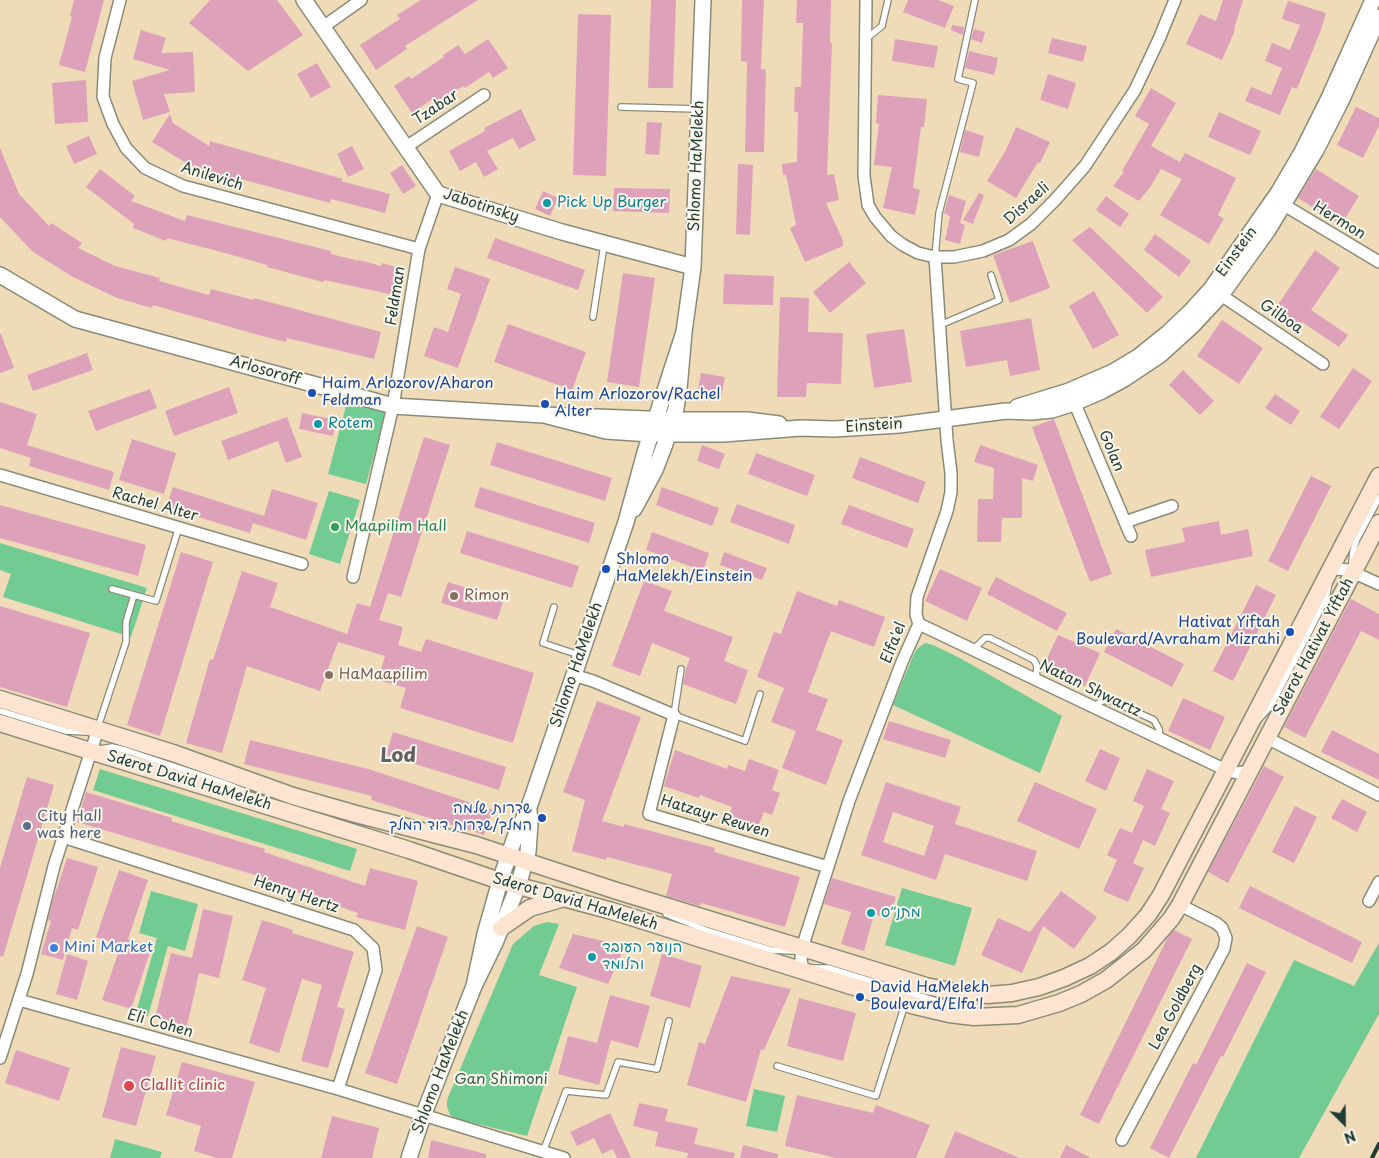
<!DOCTYPE html>
<meta charset="utf-8">
<style>
body{margin:0}
#map{position:relative;width:1379px;height:1158px;overflow:hidden;background:#f0dbb9;font-family:"Playpen Sans",sans-serif}
canvas{display:block}
.north{position:absolute;left:1319px;top:1098px;width:50px;height:50px;-webkit-text-stroke:4px #fbf7ec;paint-order:stroke;rotate:157deg;font-size:14px;font-weight:700;line-height:20px;text-align:center;color:#1f3d34}
.north::after{content:'';display:block;margin:auto;width:18px;height:22px;background:#1f3d34;clip-path:polygon(50% 0,100% 100%,50% 72%,0 100%)}
</style>
<div id="map">
<canvas width="1379" height="1158"></canvas>
<div class="north">N</div>
</div>
<script>
const c = document.querySelector('canvas').getContext('2d');
c.lineJoin = 'round';
function fillPath(path, color) { c.fillStyle = color; c.fill(path, 'evenodd'); }
const poly = rows => new Path2D(rows.map(r => 'M' + r).join(''));
function strokePath(path, color, width, dash) { c.strokeStyle = color; c.lineWidth = width; c.lineCap = dash ? 'butt' : 'round'; c.setLineDash(dash || []); c.stroke(path); }
function write(font, color, halo, rows, align = 'center') {
  c.font = font + ' "Playpen Sans","Playpen Sans Hebrew",sans-serif'; c.lineWidth = 4; c.setLineDash([]); c.textBaseline = 'middle'; c.strokeStyle = halo; c.fillStyle = color; for (const [text, x, y, turn = 0] of rows) {
    c.save(); c.translate(x, y); c.rotate((+turn || 0) * Math.PI / 180); c.textAlign = isNaN(turn) ? turn : align; if (halo) c.strokeText(text, 0, 0); c.fillText(text, 0, 0); c.restore();
  }
}
const green = poly([
 [347,402,386,412,366,484,328,474],
 [329,491,360,500,340,564,309,554],
 [0,543,147,588,131,637,3,597,11,574,0,570],
 [925,643,933,645,958,657,1062,716,1040,773,893,705,913,656,917,649],
 [100,769,357,849,350,871,93,790],
 [902,888,972,908,955,966,885,945],
 [151,891,198,904,185,951,168,946,148,1016,136,1013,157,938,139,933],
 [547,922,559,924,539,975,577,987,527,1136,457,1119,450,1115,447,1107,447,1100,513,944,534,926],
 [1379,943,1379,1014,1299,1158,1196,1158,1294,960,1354,986],
 [754,1089,785,1096,777,1132,746,1126],
 [115,1139,162,1152,160,1158,110,1158]
]);
const building = poly([
 [74,0,104,0,85,72,59,65,72,17,70,16],
 [210,0,277,0,303,35,248,71,189,23],
 [421,0,478,0,405,46,407,49,376,70,360,45,400,19,397,15],
 [651,0,676,0,673,88,648,88],
 [742,0,764,0,761,69,766,70,764,152,745,152,747,62,741,61],
 [797,0,831,0,830,43,832,43,827,175,834,174,839,200,826,203,843,241,843,246,805,262,790,228,796,225,786,175,783,175,782,164,797,162,798,112,794,112,795,87,801,87,803,23,796,23],
 [908,0,938,0,954,6,945,28,903,12],
 [1223,0,1243,0,1234,29,1235,30,1222,60,1186,44,1200,14,1216,21],
 [1288,1,1326,13,1321,30,1297,89,1292,87,1280,115,1245,101,1251,87,1271,95,1282,68,1265,61,1272,43,1290,50,1300,25,1282,19],
 [578,14,611,15,606,176,573,175],
 [952,25,964,27,963,35,951,30],
 [974,29,985,32,982,43,971,39],
 [141,30,166,38,161,53,193,52,195,92,164,94,170,112,143,120,132,81,170,70,133,59],
 [1052,38,1087,46,1083,62,1048,53],
 [488,39,508,68,493,78,489,72,465,88,463,86,434,105,431,100,412,113,394,86,409,76,411,79,444,57,443,55,458,45,465,54],
 [895,39,938,46,934,68,892,61],
 [969,51,998,58,994,75,965,68],
 [317,63,331,87,311,98,297,74],
 [1048,74,1076,83,1068,109,1040,100],
 [86,80,88,122,55,124,52,83],
 [1151,88,1176,103,1151,146,1180,162,1185,153,1236,178,1218,215,1224,219,1209,244,1160,215,1182,179,1161,169,1150,187,1139,201,1113,186,1124,172,1122,171,1149,124,1135,116],
 [878,95,927,99,924,127,921,127,913,188,920,190,915,215,883,208,892,167,874,165,879,124,876,123],
 [1356,107,1379,118,1379,126,1363,158,1337,145],
 [521,109,536,140,519,149,513,138,487,151,498,169,484,177,476,162,460,171,449,151,485,131,484,128],
 [1219,112,1261,131,1250,155,1208,137],
 [170,114,173,123,209,146,210,141,343,179,341,181,390,194,385,213,331,199,330,203,237,178,237,180,196,169,152,142],
 [647,122,662,123,659,155,645,154],
 [1016,127,1050,142,1040,163,1038,162,1016,198,987,181,1006,150],
 [965,130,984,136,979,157,960,152],
 [89,136,97,154,74,164,66,146],
 [352,146,364,169,348,177,337,154],
 [0,148,19,194,49,226,51,223,82,243,78,248,115,266,160,278,159,281,209,295,211,289,253,300,254,298,381,332,374,359,287,338,286,342,262,336,153,305,152,308,117,298,73,277,33,252,0,217],
 [738,164,753,165,750,235,736,234],
 [402,165,416,186,403,194,390,173],
 [100,169,135,196,131,201,185,221,187,215,331,251,331,254,359,261,359,260,381,266,382,263,402,269,394,295,324,280,323,282,267,267,267,265,225,253,167,238,166,241,133,228,134,224,86,187],
 [1316,169,1359,196,1341,225,1298,198],
 [614,188,670,189,669,213,613,211],
 [543,191,558,198,550,216,535,209],
 [979,193,984,195,973,224,963,220],
 [949,195,966,201,960,223,965,225,960,244,945,240,950,216,944,213],
 [1106,196,1129,214,1120,227,1096,210],
 [1090,227,1163,297,1147,313,1072,240],
 [1155,234,1191,261,1179,277,1144,250],
 [495,238,585,270,578,290,487,258],
 [1033,241,1050,288,1010,303,993,255],
 [1315,250,1340,268,1311,310,1348,335,1339,347,1302,322,1300,326,1275,309],
 [849,262,866,283,830,313,813,292],
 [455,267,490,279,458,368,424,356,434,327,448,332,461,294,447,289],
 [623,273,655,278,639,387,607,382],
 [724,274,774,276,773,305,723,304],
 [1094,291,1119,335,1093,349,1069,306],
 [780,297,809,298,808,332,843,333,841,384,807,383,806,397,777,397],
 [1031,318,1040,370,1010,376,1007,360,966,367,960,331],
 [1222,320,1263,348,1239,384,1197,356],
 [508,324,586,352,572,390,494,362],
 [904,329,912,382,874,388,866,334],
 [0,334,1,334,14,368,0,373],
 [87,353,93,370,33,391,27,375],
 [1353,368,1372,381,1339,429,1320,417],
 [1183,370,1214,401,1200,415,1169,385],
 [701,373,725,377,721,398,697,394],
 [229,387,238,413,174,436,165,411],
 [150,389,157,408,96,431,88,411],
 [1275,394,1300,411,1291,425,1265,408],
 [0,402,37,414,27,445,114,472,109,490,29,466,31,458,0,448],
 [302,413,336,420,333,436,299,429],
 [287,417,302,457,286,463,278,441,228,460,221,441],
 [1054,419,1112,574,1090,582,1032,427],
 [424,437,450,445,401,597,388,593,379,620,403,627,398,645,421,652,426,639,534,673,513,743,400,708,406,688,378,680,385,656,338,642,320,691,247,666,222,753,186,743,210,659,213,660,242,571,278,583,270,607,347,634,357,603,370,607],
 [132,439,176,453,164,494,119,480],
 [497,442,612,478,605,501,490,465],
 [702,445,725,454,719,469,697,461],
 [980,445,1038,465,1033,481,1022,478,1022,518,1002,518,1001,542,977,542,978,499,993,499,994,468,974,462],
 [756,453,815,475,807,496,748,474],
 [860,457,926,482,918,503,852,478],
 [1311,476,1331,486,1288,571,1268,561],
 [173,487,264,516,272,489,318,503,306,540,253,523,250,533,166,507],
 [480,487,595,523,589,543,474,507],
 [662,487,719,508,712,526,656,505],
 [737,504,795,525,789,544,730,522],
 [0,505,146,545,138,576,0,538],
 [849,505,914,529,907,548,841,524],
 [1219,521,1221,535,1248,529,1253,556,1151,577,1145,550,1185,542,1182,528],
 [467,531,579,566,572,588,460,553],
 [652,532,709,553,703,571,646,550],
 [181,552,213,562,160,736,127,725],
 [724,552,767,568,762,580,720,565],
 [940,569,982,588,967,621,925,601],
 [996,577,1067,613,1057,631,987,594],
 [644,581,672,591,664,611,733,637,724,661,748,670,736,704,683,684,686,669,690,658,652,643,640,676,612,666],
 [448,582,504,599,497,620,441,603],
 [1256,585,1276,595,1233,681,1213,671],
 [797,591,837,606,839,600,885,617,874,647,831,631,808,692,828,699,816,730,843,740,826,785,782,768,796,731,771,722,784,688,757,677,774,632,781,634],
 [1351,599,1379,614,1379,640,1361,631,1305,738,1284,727],
 [0,606,90,633,67,707,0,687],
 [1116,629,1184,664,1172,687,1104,652],
 [1058,635,1100,653,1085,686,1043,667],
 [1183,698,1225,717,1210,750,1168,731],
 [597,701,641,717,602,821,624,827,624,824,715,848,714,852,800,877,785,927,701,903,700,906,666,896,672,874,607,857,606,860,572,851,585,800,563,792],
 [889,721,951,740,945,758,883,739],
 [1332,730,1379,754,1379,780,1321,752],
 [393,732,506,767,499,790,386,755],
 [250,740,368,769,493,810,484,835,371,800,372,796,244,764],
 [1100,749,1120,758,1106,791,1085,781],
 [675,750,727,769,728,765,745,771,749,759,779,770,772,790,780,793,772,815,764,812,757,829,727,819,732,807,700,795,699,798,664,786],
 [1264,766,1284,777,1228,883,1208,872],
 [1147,769,1174,781,1161,809,1170,813,1155,846,1143,840,1133,863,1144,868,1128,902,1103,891,1117,860,1107,855,1120,828,1132,833,1144,806,1133,801],
 [27,777,54,785,3,957,0,956,0,868],
 [886,782,961,807,955,824,1037,851,1027,881,945,854,936,880,861,855],
 [893,812,934,826,924,856,883,842],
 [1035,782,1097,809,1079,849,1017,821],
 [86,792,172,818,171,821,265,849,264,852,365,886,370,868,418,881,405,930,356,917,358,913,264,881,265,878,77,822],
 [1342,799,1367,812,1357,832,1331,818],
 [1295,806,1317,817,1294,863,1272,852],
 [67,858,98,867,78,930,72,928,63,960,41,954,51,921,48,920,52,903],
 [119,870,148,880,128,939,152,946,131,1009,102,1000,121,945,96,937],
 [832,878,896,897,889,919,874,914,864,951,841,944,851,912,824,904],
 [1250,886,1362,942,1352,963,1239,908],
 [1061,891,1097,917,1074,949,1043,926,1022,973,981,955,998,918,1030,932],
 [203,909,233,916,219,978,199,973,187,1026,155,1018,171,953,192,958],
 [262,920,293,930,292,933,354,952,337,1007,345,1009,328,1068,301,1061,322,985,302,979,279,1053,249,1043,266,988,242,980],
 [417,926,448,937,397,1084,365,1073],
 [1174,930,1192,939,1099,1124,1080,1115,1168,937],
 [573,934,625,946,608,984,559,968],
 [67,954,88,961,77,1000,56,994],
 [662,954,702,966,690,1008,650,996],
 [1247,963,1266,972,1223,1057,1221,1056,1169,1158,1150,1148,1193,1063,1196,1065],
 [731,976,791,989,764,1050,761,1049,746,1102,687,1085,699,1042,705,1044],
 [610,995,650,1006,638,1048,611,1040,599,1085,558,1074,568,1036,597,1043],
 [799,998,856,1013,843,1061,787,1046],
 [121,1047,156,1056,136,1126,102,1117],
 [16,1050,70,1068,59,1101,5,1083],
 [182,1062,255,1082,232,1158,217,1158,194,1151,201,1126,166,1115],
 [797,1095,873,1113,876,1105,930,1125,916,1158,836,1158,785,1146],
 [639,1103,668,1109,665,1121,698,1128,694,1144,735,1153,734,1158,687,1158,688,1153,655,1146,658,1132,633,1126],
 [610,1113,623,1140,631,1158,617,1158,613,1149,602,1154,594,1138,577,1146,570,1132],
 [332,1116,379,1128,372,1158,321,1158],
 [955,1131,1020,1158,944,1158],
 [431,1140,486,1154,486,1158,428,1158],
 [743,1145,778,1154,778,1158,740,1158],
 [1066,1145,1091,1158,1060,1158]
]);
const service = poly([
 [867,38,882,26,888,0],
 [621,107,699,109],
 [935,257,939,213,973,83,958,79,975,0],
 [593,317,604,245],
 [940,325,999,300,991,275],
 [1352,562,1353,551,1357,539,1379,498],
 [112,589,156,601,179,527],
 [554,607,543,643,579,655],
 [973,650,985,638,990,638,1034,660,1037,666,1036,680],
 [681,669,674,715,745,741,760,694],
 [1094,706,1102,701,1110,700,1154,720,1159,729,1160,738],
 [0,711,66,731,86,732],
 [1258,720,1271,706,1326,599,1329,583],
 [98,727,126,642,126,622,134,595],
 [100,749,112,747,125,750,224,783,246,792],
 [666,914,708,931,771,950,792,951],
 [812,968,828,968,959,1008],
 [777,1066,876,1096,905,1004],
 [543,1152,566,1091,606,1095,618,1062,657,1069,669,1021]
]);
const minor = poly([
 [120,0,105,58,103,97,113,124,126,148,145,168,183,186,419,249],
 [866,0,864,176,868,205,875,217,891,236,903,245,918,253,935,257,954,257,983,251,1009,240,1031,224,1055,200,1085,166,1135,90,1159,39,1175,0],
 [323,27,361,0],
 [406,147,484,95],
 [1284,205,1379,262],
 [1221,295,1323,364],
 [1072,397,1131,536],
 [0,475,302,564],
 [1125,522,1172,506],
 [1328,571,1337,569,1348,570,1379,584],
 [353,577,393,406,419,249,438,194],
 [919,624,1226,770,1237,773,1250,771],
 [573,675,593,681,674,715,649,814,828,867],
 [1267,738,1379,795],
 [63,837,354,930,373,948,376,970,338,1089],
 [1369,901,1379,882],
 [803,971,801,959,802,948,849,801,902,662,919,624,916,615,917,597,947,511,951,492,951,473,947,440,935,257],
 [19,1000,338,1089,564,1158],
 [0,1058,27,974,54,866,98,729],
 [1122,1140,1224,949,1226,938,1222,928,1216,923,1180,905]
]);
const tertiary = poly([
 [304,0,438,194,562,232,693,267],
 [0,275,75,319,393,406,544,415,673,420,747,420,779,424],
 [1017,407,1069,391,1113,372,1138,357,1169,332,1190,312,1211,289,1278,193,1302,152,1329,98,1373,0],
 [544,415,606,431,650,434,723,434,801,428,834,429,899,425,1006,411,1031,412,1052,410,1074,403,1102,391,1124,379,1160,355,1192,326,1221,295,1268,230,1316,150,1341,101,1379,17],
 [634,509,655,470,665,444,676,408,679,389,684,332,693,267,703,0],
 [474,986,485,934,500,881,515,837,529,807,626,522,646,449,684,332],
 [409,1158,423,1116,474,986,495,943,518,886,528,852,530,824,529,810]
]);
const secondary = poly([
 [0,699,173,753,293,796,356,814,476,845,617,891,926,986,960,993,988,995,1012,993,1039,987,1064,978,1090,966,1111,952,1129,936,1148,915,1161,895,1379,476],
 [0,723,409,850,500,881,612,911,915,1006,949,1014,974,1017,1018,1015,1059,1003,1081,994,1106,980,1144,950,1171,919,1180,905,1379,523],
 [501,928,530,908,561,899]
]);
const rail = poly([
 [1372,1158,1379,1144]
]);
const markers = [
 [547,203,5,"#0f9aa8"],
 [312,393,5,"#1a4fb4"],
 [545,404,5,"#1a4fb4"],
 [318,424,5,"#0f9aa8"],
 [335,527,5,"#2e9e5b"],
 [606,569,5,"#1a4fb4"],
 [454,596,5,"#8d6e63"],
 [1290,632,5,"#1a4fb4"],
 [329,675,5,"#8d6e63"],
 [542,818,5,"#1a4fb4"],
 [27,826,5,"#5c6f8a"],
 [871,913,5,"#0f9aa8"],
 [54,948,5,"#3f7fe0"],
 [592,957,5,"#0f9aa8"],
 [860,997,5,"#1a4fb4"],
 [129,1086,6,"#e0444e"]
];
const streetNames = [
 ["Tzabar",436,108,-34],
 ["Shlomo HaMelekh",697,166,-88],
 ["Anilevich",212,177,17],
 ["Disraeli",1027,204,-42],
 ["Jabotinsky",481,206,18],
 ["Hermon",1339,221,31],
 ["Einstein",1237,252,-54],
 ["Feldman",396,296,-81],
 ["Gilboa",1281,317,34],
 ["Arlosoroff",265,371,16],
 ["Einstein",874,426,-4],
 ["Golan",1111,451,67],
 ["Rachel Alter",155,505,16],
 ["Elfa'el",894,643,-68],
 ["Sderot Hativat Yiftah",1314,647,-62],
 ["Shlomo HaMelekh",577,665,-71],
 ["Natan Shwartz",1090,689,26],
 ["Sderot David HaMelekh",189,781,17],
 ["Hatzayr Reuven",715,817,17],
 ["Henry Hertz",296,895,18],
 ["Sderot David HaMelekh",575,902,16],
 ["Lea Goldberg",1176,1007,-62],
 ["Eli Cohen",160,1024,16],
 ["Shlomo HaMelekh",441,1072,-69]
];
const cultureNames = [
 ["Pick Up Burger",557,203],
 ["Rotem",328,424],
 ["מתנ״ס",881,913],
 ["הנוער העובד",602,948],
 ["והלומד",602,965]
];
const transitNames = [
 ["Haim Arlozorov/Aharon",322,384],
 ["Feldman",322,401],
 ["Haim Arlozorov/Rachel",555,395],
 ["Alter",555,412],
 ["Shlomo",616,560],
 ["HaMelekh/Einstein",616,577],
 ["Hativat Yiftah",1280,623,"right"],
 ["Boulevard/Avraham Mizrahi",1280,640,"right"],
 ["שדרות שלמה",532,809,"right"],
 ["המלך/שדרות דוד המלך",532,826,"right"],
 ["David HaMelekh",870,988],
 ["Boulevard/Elfa'l",870,1005]
];
const leisureNames = [
 ["Maapilim Hall",345,527]
];
const educationNames = [
 ["Rimon",464,596],
 ["HaMaapilim",339,675]
];
const serviceNames = [
 ["City Hall",37,817],
 ["was here",37,834]
];
const shopNames = [
 ["Mini Market",64,948]
];
const parkNames = [
 ["Gan Shimoni",501,1080]
];
const healthNames = [
 ["Clallit clinic",140,1086]
];
const districtNames = [
 ["Lod",398,756]
];
fillPath(green, '#71cb93');
fillPath(building, '#dea1ba');
strokePath(service, '#888c76', 8);
strokePath(minor, '#888c76', 14);
strokePath(tertiary, '#888c76', 18);
strokePath(secondary, '#888c76', 19);
strokePath(service, '#fff', 5.5);
strokePath(minor, '#fff', 11);
strokePath(tertiary, '#fff', 15);
strokePath(secondary, '#fde4d1', 16);
strokePath(rail, '#1f3d34', 4);
for (const [x, y, r, color] of markers) { const dot = new Path2D(); dot.arc(x, y, r, 0, 2 * Math.PI); c.fillStyle = color; c.fill(dot); strokePath(dot, '#fbf7ec', 2); }
write('15px', '#1f3d34', '#fbf7ec', streetNames);
write('15px', '#0d838f', '#fbf7ec', cultureNames, 'left');
write('15px', '#164399', '#fbf7ec', transitNames, 'left');
write('15px', '#27864d', '#fbf7ec', leisureNames, 'left');
write('15px', '#785e54', '#fbf7ec', educationNames, 'left');
write('15px', '#4e5e75', '#fbf7ec', serviceNames, 'left');
write('15px', '#366cbe', '#fbf7ec', shopNames, 'left');
write('15px', '#34604c', '#fbf7ec', parkNames);
write('15px', '#be3a42', '#fbf7ec', healthNames, 'left');
write('bold 20px', '#626063', '#fbf7ec', districtNames);
</script>
